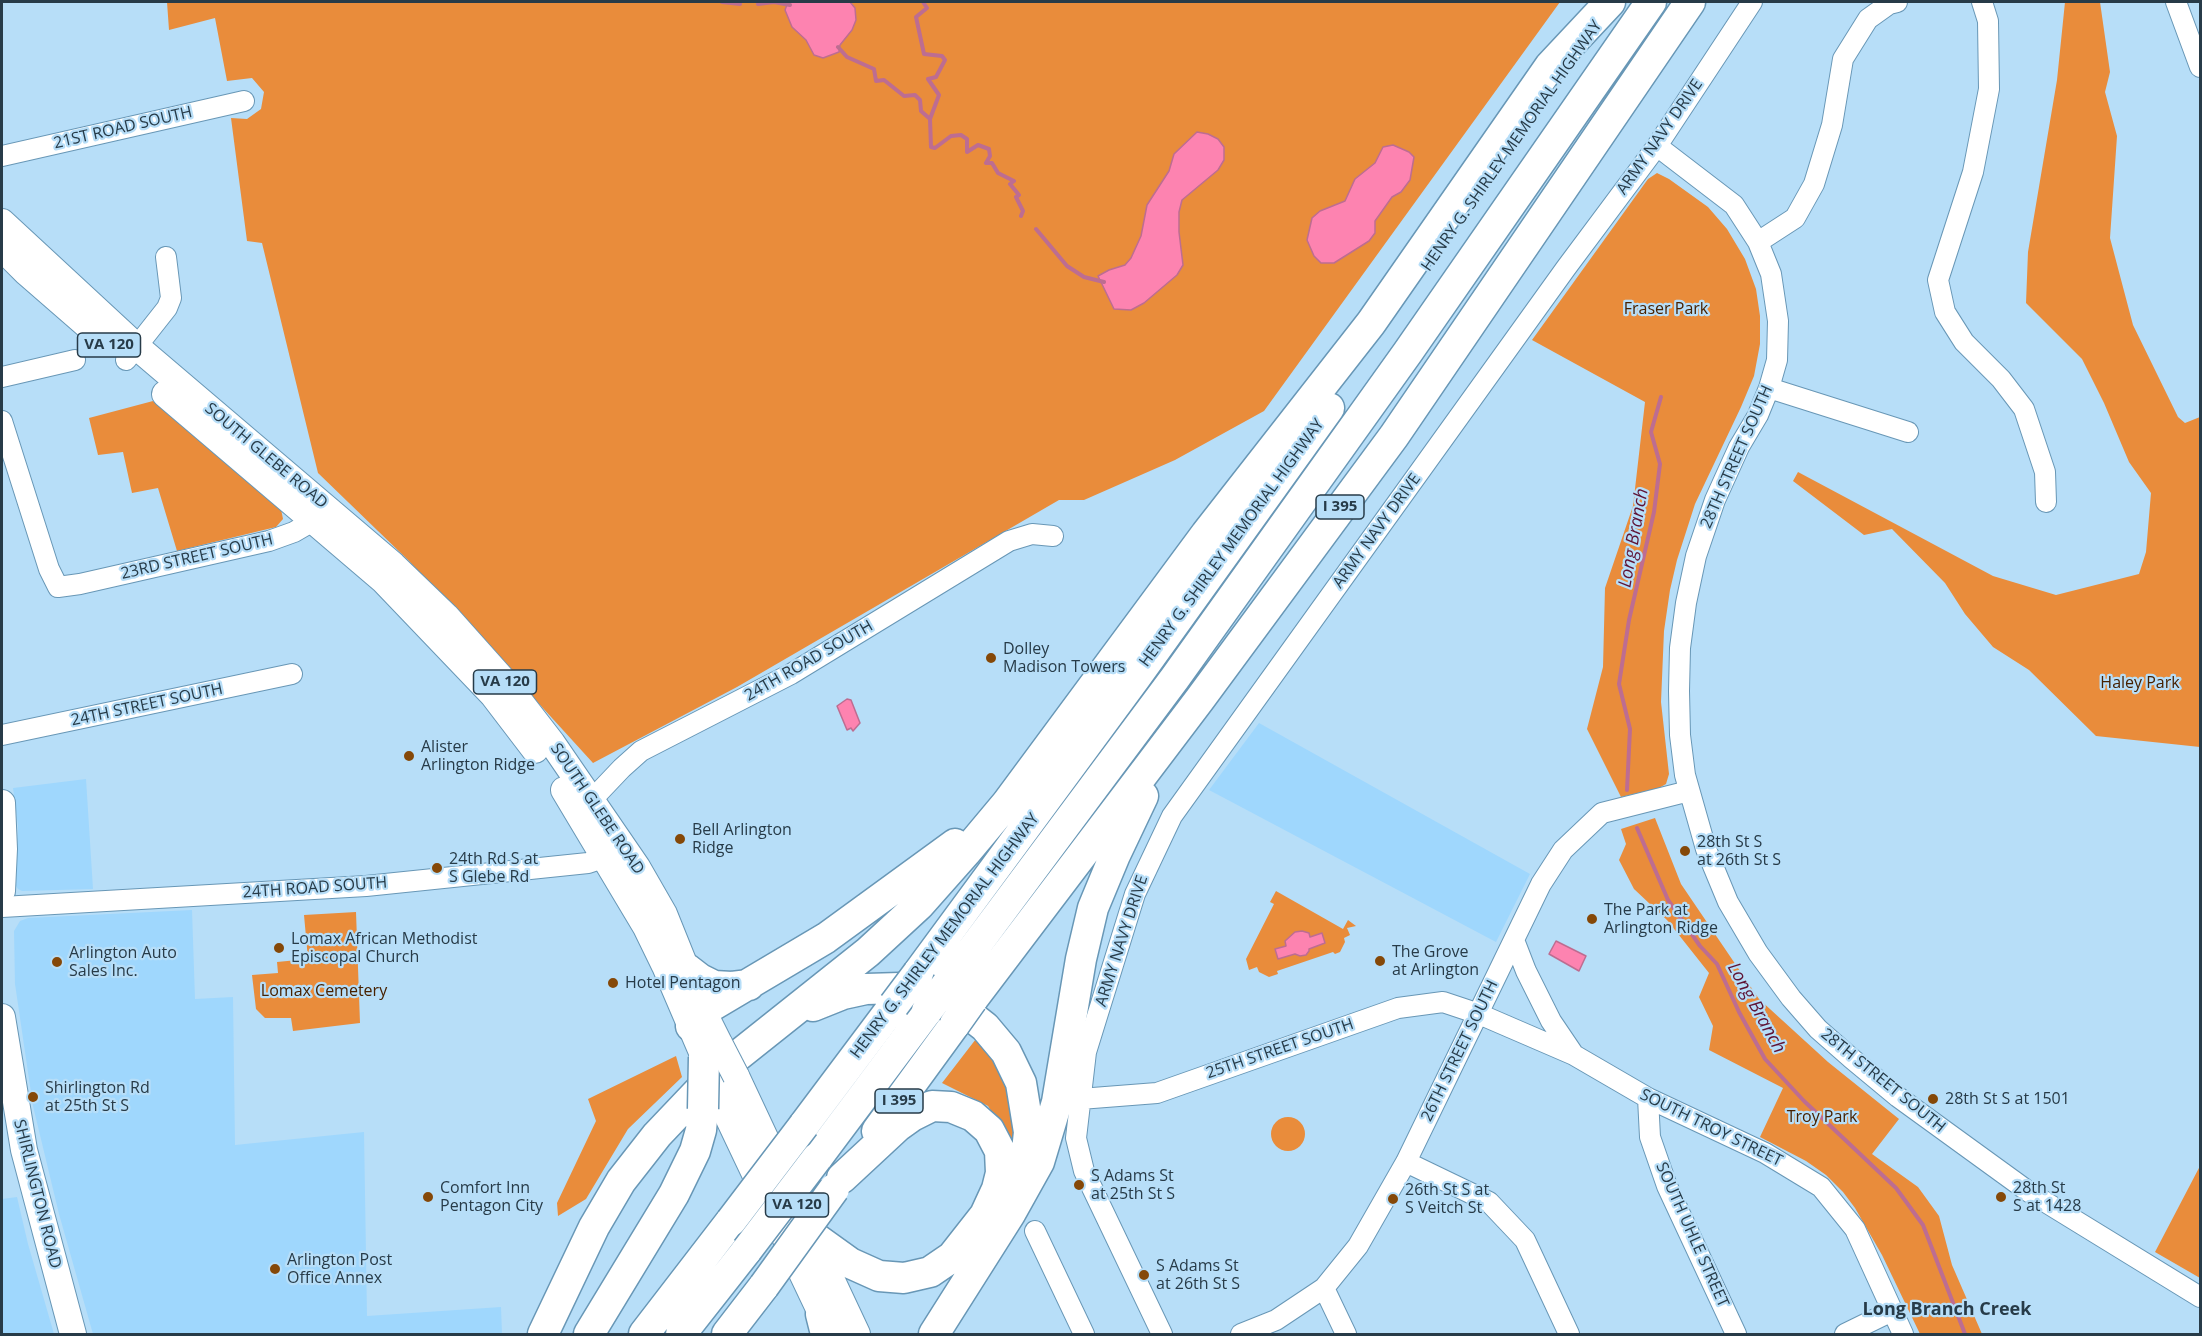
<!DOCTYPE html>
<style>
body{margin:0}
#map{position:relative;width:2202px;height:1336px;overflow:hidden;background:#b7def8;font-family:"Open Sans",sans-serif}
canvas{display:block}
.frame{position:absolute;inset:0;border:3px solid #273b48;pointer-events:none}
</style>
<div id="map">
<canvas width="2202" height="1336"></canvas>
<div class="frame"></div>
</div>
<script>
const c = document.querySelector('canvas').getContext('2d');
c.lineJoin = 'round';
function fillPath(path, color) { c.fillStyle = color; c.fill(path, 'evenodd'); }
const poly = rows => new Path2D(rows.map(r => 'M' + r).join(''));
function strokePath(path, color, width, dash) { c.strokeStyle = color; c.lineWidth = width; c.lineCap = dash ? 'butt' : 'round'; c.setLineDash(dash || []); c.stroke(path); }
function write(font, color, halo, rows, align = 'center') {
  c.font = font + ' "Open Sans",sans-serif'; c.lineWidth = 4.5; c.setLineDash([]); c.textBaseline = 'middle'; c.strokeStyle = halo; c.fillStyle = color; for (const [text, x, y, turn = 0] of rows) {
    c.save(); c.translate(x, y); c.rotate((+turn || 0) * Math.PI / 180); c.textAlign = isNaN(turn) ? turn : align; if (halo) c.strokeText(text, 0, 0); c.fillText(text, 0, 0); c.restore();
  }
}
const built = poly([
 [1259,723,1530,874,1496,942,1209,790],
 [86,779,93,889,22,891,18,889,16,886,18,826,13,788],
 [192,910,195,999,233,997,235,1145,364,1132,367,1316,501,1307,502,1334,93,1334,59,1214,33,1106,15,984,14,931,20,921,28,918],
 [17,1197,28,1244,54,1334,2,1334,2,1199]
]);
const green = poly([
 [167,2,1560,2,1264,411,1175,460,1084,500,1059,500,737,687,593,763,408,560,318,473,262,243,247,241,231,118,247,119,261,109,264,92,252,78,227,81,215,18,169,30],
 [2065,2,2100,2,2110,72,2105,92,2117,136,2110,238,2133,325,2178,417,2185,423,2200,417,2200,747,2096,736,2029,670,1993,647,1965,614,1945,583,1892,529,1864,535,1793,481,1798,472,1993,576,2056,595,2139,574,2146,552,2151,493,2129,462,2104,403,2082,359,2026,303,2028,252,2057,80],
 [1657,173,1669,179,1708,207,1727,229,1745,259,1756,289,1760,316,1760,344,1754,376,1741,407,1695,504,1677,560,1670,590,1664,631,1661,702,1669,774,1666,784,1659,788,1621,797,1587,729,1603,667,1605,588,1633,506,1645,402,1532,340,1648,179],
 [153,401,281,509,283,519,276,527,177,551,158,488,132,493,123,452,98,455,89,418],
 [1655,818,1681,884,1759,999,1828,1062,1899,1119,1872,1154,1918,1187,1939,1216,1952,1265,1982,1334,1920,1334,1882,1255,1855,1208,1843,1192,1826,1175,1806,1161,1760,1137,1783,1088,1709,1050,1713,1026,1699,997,1709,973,1667,920,1634,889,1619,860,1626,844,1621,829],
 [1276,891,1343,929,1348,920,1356,926,1347,928,1350,935,1344,938,1345,942,1340,952,1335,954,1333,952,1277,971,1278,974,1269,977,1259,972,1257,967,1249,970,1246,959,1274,904,1270,902],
 [356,912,360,1023,293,1031,291,1018,265,1018,256,1009,252,975,278,973,277,962,308,959,304,915],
 [979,1035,1002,1063,1016,1103,1016,1142,1012,1144,988,1106,942,1083],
 [676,1056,682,1077,628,1129,586,1199,558,1216,557,1203,596,1121,588,1099],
 '1271 1134a17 17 0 1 1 34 0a17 17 0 1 1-34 0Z',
 [2200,1166,2200,1278,2155,1252]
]);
const water = poly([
 [788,2,850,2,855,8,856,20,852,30,840,45,839,52,823,58,814,55,806,40,792,27,785,10,788,2],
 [1197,132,1208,134,1218,139,1224,147,1224,160,1218,170,1182,200,1179,212,1179,232,1183,265,1177,275,1144,303,1131,310,1114,309,1098,276,1109,270,1125,265,1131,258,1141,236,1147,205,1169,171,1174,154,1197,132],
 [1393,145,1409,152,1414,157,1410,180,1401,192,1392,197,1380,214,1375,221,1375,233,1369,241,1334,263,1321,263,1314,256,1307,240,1312,218,1320,211,1345,201,1355,179,1375,163,1383,147,1393,145],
 [847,699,851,700,860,723,853,731,851,728,847,730,837,706,847,699],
 [1302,931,1309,933,1310,937,1322,933,1325,943,1309,949,1309,951,1306,955,1300,956,1295,954,1278,959,1275,949,1286,946,1285,941,1295,932,1302,931],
 [1556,941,1586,956,1579,971,1549,954,1556,941]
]);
const stream = poly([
 [722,2,740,4],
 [923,2,927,8,916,17,924,54,942,56,945,60,936,77,928,79,939,95,930,119],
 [758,4,774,2,790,5],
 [838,47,847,57,874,69,876,81,884,80,904,96,915,95,920,100,921,111,930,119,931,147,935,148,951,136,961,135,967,139,967,152,978,145,989,149,990,156,986,163,992,163,998,173,1014,181,1010,184,1019,195,1016,197,1023,211,1021,216],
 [1036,229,1067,266,1084,277,1104,282],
 [1627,790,1630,729,1619,684,1629,620,1654,512,1660,464,1651,432,1661,397],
 [1637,828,1668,900,1700,946,1717,964,1739,1012,1765,1059,1804,1101,1896,1188,1923,1225,1965,1334]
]);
const minor = poly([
 [1982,2,1988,21,1989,89,1973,172,1938,280,1945,312,1964,342,2001,379,2024,409,2045,472,2046,502],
 [2176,2,2200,67],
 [1657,146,1734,205,1758,242,1771,274,1778,321,1777,360,1769,388,1758,415,1739,447,1715,500,1696,556,1686,603,1680,648,1679,691,1680,735,1685,775,1706,849,1728,902,1758,953,1791,998,1818,1029,1851,1058,1898,1097,2029,1192,2200,1297],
 [2,156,244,101],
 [1758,242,1795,218,1814,184,1832,125,1843,59,1868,19,1889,4,1897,2],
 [126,360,167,308,171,298,166,257],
 [2,377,75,360],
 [1769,388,1908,432],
 [2,421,49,569,58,587,80,584,269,541,294,532,325,514],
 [2,735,292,674],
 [583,809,622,768,641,751,791,674,1009,541,1032,534,1053,536],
 [2,907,366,886,588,863,606,857,616,851],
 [1514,940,1526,971,1551,1021,1574,1055],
 [1648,1098,1650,1137,1667,1186,1736,1334],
 [1080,1099,1157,1093,1398,1008,1443,1002,1479,1014,1574,1055,1648,1098,1765,1153,1821,1187,1855,1229,1903,1334],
 [1406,1162,1489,1202,1525,1240,1569,1334],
 [1035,1231,1084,1334],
 [1324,1288,1346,1334],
 [1162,1334,1084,1171,1076,1138,1086,1052,1135,894,1172,816,1566,268,1657,146,1752,2],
 [1241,1334,1276,1320,1324,1288,1358,1246,1406,1162,1541,884,1563,850,1602,813,1689,791],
 [1845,1334,1892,1311]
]);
const major = poly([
 [2,222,137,347,393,565,446,616,504,681,552,743,637,867,664,914,703,1011,720,1045],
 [2,248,27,273,104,340],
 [165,394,383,580,493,695,535,750],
 [564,790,646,927,665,966,704,1057],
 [2,803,4,849,2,891],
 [2,1017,24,1150,73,1334],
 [736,1076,857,1334],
 [717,1094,830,1332]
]);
const highway = poly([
 [687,969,700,979,714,986,732,987,749,985],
 [918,973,1136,677,1329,408],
 [947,984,1175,678,1408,352,1651,2],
 [972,1000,1200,699,1394,436,1690,2],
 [813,1006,843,994,866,989,900,988,933,993,962,1009,985,1027,1006,1052,1021,1083,1029,1132,1025,1169],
 [691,1026,703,1011,826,938,955,844],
 [804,1125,894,1005],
 [877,1131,955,1024],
 [817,1158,927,1011],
 [811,1235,850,1263,879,1276,904,1278,930,1272,952,1257,985,1215,997,1189,1001,1173,1000,1151,989,1130,973,1116,951,1107,932,1106,912,1116,898,1126,842,1178],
 [821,1314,826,1334],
 [543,1334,594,1227,621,1181,657,1135,716,1073,868,952,919,905,966,852,1007,803,1206,534,1371,323,1550,66,1610,2],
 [589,1334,674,1194,695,1151,701,1130,703,1109],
 [644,1334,731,1221],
 [681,1334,747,1250],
 [727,1334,764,1286],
 [934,1334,1010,1214,1039,1162,1057,1102,1081,959,1093,908,1115,855,1143,796]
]);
const majorBridge = poly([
 [720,1045,736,1076]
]);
const highwayBridge = poly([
 [894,1005,918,973],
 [927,1011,947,984],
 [955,1024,972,1000],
 [703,1109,704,1057],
 [731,1221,804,1125],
 [747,1250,817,1158],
 [764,1286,834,1189]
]);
const markers = [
 [991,658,6,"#854808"],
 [409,756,6,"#854808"],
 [680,839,6,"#854808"],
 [1685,851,6,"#854808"],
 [437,868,6,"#854808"],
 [1592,919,6,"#854808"],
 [279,948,6,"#854808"],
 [1380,961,6,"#854808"],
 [57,962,6,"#854808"],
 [613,983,6,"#854808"],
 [33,1097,6,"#854808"],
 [1933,1099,6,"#854808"],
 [1079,1185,6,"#854808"],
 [428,1197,6,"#854808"],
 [2001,1197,6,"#854808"],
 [1393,1199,6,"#854808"],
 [275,1269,6,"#854808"],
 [1144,1275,6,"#854808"]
];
const shields = [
 [109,345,63],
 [1340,507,48],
 [505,682,63],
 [899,1101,48],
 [797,1205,63]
];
const shieldNames = [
 ["VA 120",109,345],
 ["I 395",1340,507],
 ["VA 120",505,682],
 ["I 395",899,1101],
 ["VA 120",797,1205]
];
const streetNames = [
 ["21ST ROAD SOUTH",123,128,-13],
 ["ARMY NAVY DRIVE",1660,137,-55],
 ["HENRY G. SHIRLEY MEMORIAL HIGHWAY",1512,146,-55],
 ["SOUTH GLEBE ROAD",266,456,40],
 ["28TH STREET SOUTH",1737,457,-66],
 ["ARMY NAVY DRIVE",1377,531,-54],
 ["HENRY G. SHIRLEY MEMORIAL HIGHWAY",1232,543,-54],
 ["23RD STREET SOUTH",197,557,-13],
 ["24TH ROAD SOUTH",809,661,-30],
 ["24TH STREET SOUTH",147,705,-12],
 ["SOUTH GLEBE ROAD",597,809,56],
 ["24TH ROAD SOUTH",315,888,-4],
 ["HENRY G. SHIRLEY MEMORIAL HIGHWAY",945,936,-53],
 ["ARMY NAVY DRIVE",1122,941,-72],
 ["25TH STREET SOUTH",1280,1049,-19],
 ["26TH STREET SOUTH",1460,1051,-64],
 ["28TH STREET SOUTH",1883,1081,39],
 ["SOUTH TROY STREET",1711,1128,26],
 ["SHIRLINGTON ROAD",37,1194,76],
 ["SOUTH UHLE STREET",1692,1235,66]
];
const parkNames = [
 ["Fraser Park",1666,309],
 ["Haley Park",2140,683],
 ["Lomax Cemetery",324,991],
 ["Troy Park",1822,1117]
];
const poiNames = [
 ["Dolley",1003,649],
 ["Madison Towers",1003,667],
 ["Alister",421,747],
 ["Arlington Ridge",421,765],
 ["Bell Arlington",692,830],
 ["Ridge",692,848],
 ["28th St S",1697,842],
 ["at 26th St S",1697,860],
 ["24th Rd S at",449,859],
 ["S Glebe Rd",449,877],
 ["The Park at",1604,910],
 ["Arlington Ridge",1604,928],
 ["Lomax African Methodist",291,939],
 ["Episcopal Church",291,957],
 ["The Grove",1392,952],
 ["at Arlington",1392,970],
 ["Arlington Auto",69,953],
 ["Sales Inc.",69,971],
 ["Hotel Pentagon",625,983],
 ["Shirlington Rd",45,1088],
 ["at 25th St S",45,1106],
 ["28th St S at 1501",1945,1099],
 ["S Adams St",1091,1176],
 ["at 25th St S",1091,1194],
 ["Comfort Inn",440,1188],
 ["Pentagon City",440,1206],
 ["28th St",2013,1188],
 ["S at 1428",2013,1206],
 ["26th St S at",1405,1190],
 ["S Veitch St",1405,1208],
 ["Arlington Post",287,1260],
 ["Office Annex",287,1278],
 ["S Adams St",1156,1266],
 ["at 26th St S",1156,1284]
];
const waterNames = [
 ["Long Branch",1634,538,-80],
 ["Long Branch",1756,1008,61]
];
const neighbourhoodNames = [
 ["Long Branch Creek",1947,1310]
];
fillPath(built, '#9fd7fd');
fillPath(green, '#e98c3b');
fillPath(water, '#fd83b0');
strokePath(water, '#bd6d91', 1.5);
strokePath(stream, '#bd6d91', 4);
strokePath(minor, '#6897b6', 22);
strokePath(major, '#6897b6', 28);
strokePath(highway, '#6897b6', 33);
strokePath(minor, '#fff', 20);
strokePath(major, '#fff', 26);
strokePath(highway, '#fff', 30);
strokePath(majorBridge, '#6897b6', 28, []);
strokePath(highwayBridge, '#6897b6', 33, []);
strokePath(majorBridge, '#fff', 26);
strokePath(highwayBridge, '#fff', 30);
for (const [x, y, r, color] of markers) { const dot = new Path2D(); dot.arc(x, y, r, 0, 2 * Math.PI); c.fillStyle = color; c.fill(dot); strokePath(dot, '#b7def8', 2); }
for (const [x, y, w] of shields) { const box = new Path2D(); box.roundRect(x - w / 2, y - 12, w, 24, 4.5); c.fillStyle = '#b7def8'; c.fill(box); strokePath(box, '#273b48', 1.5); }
write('bold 15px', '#273b48', null, shieldNames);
write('16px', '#273b48', '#b7def8', streetNames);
write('16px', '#472100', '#b7def8', parkNames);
write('16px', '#273b48', '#b7def8', poiNames, 'left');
write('italic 18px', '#5e1335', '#b7def8', waterNames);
write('bold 18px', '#273b48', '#b7def8', neighbourhoodNames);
</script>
